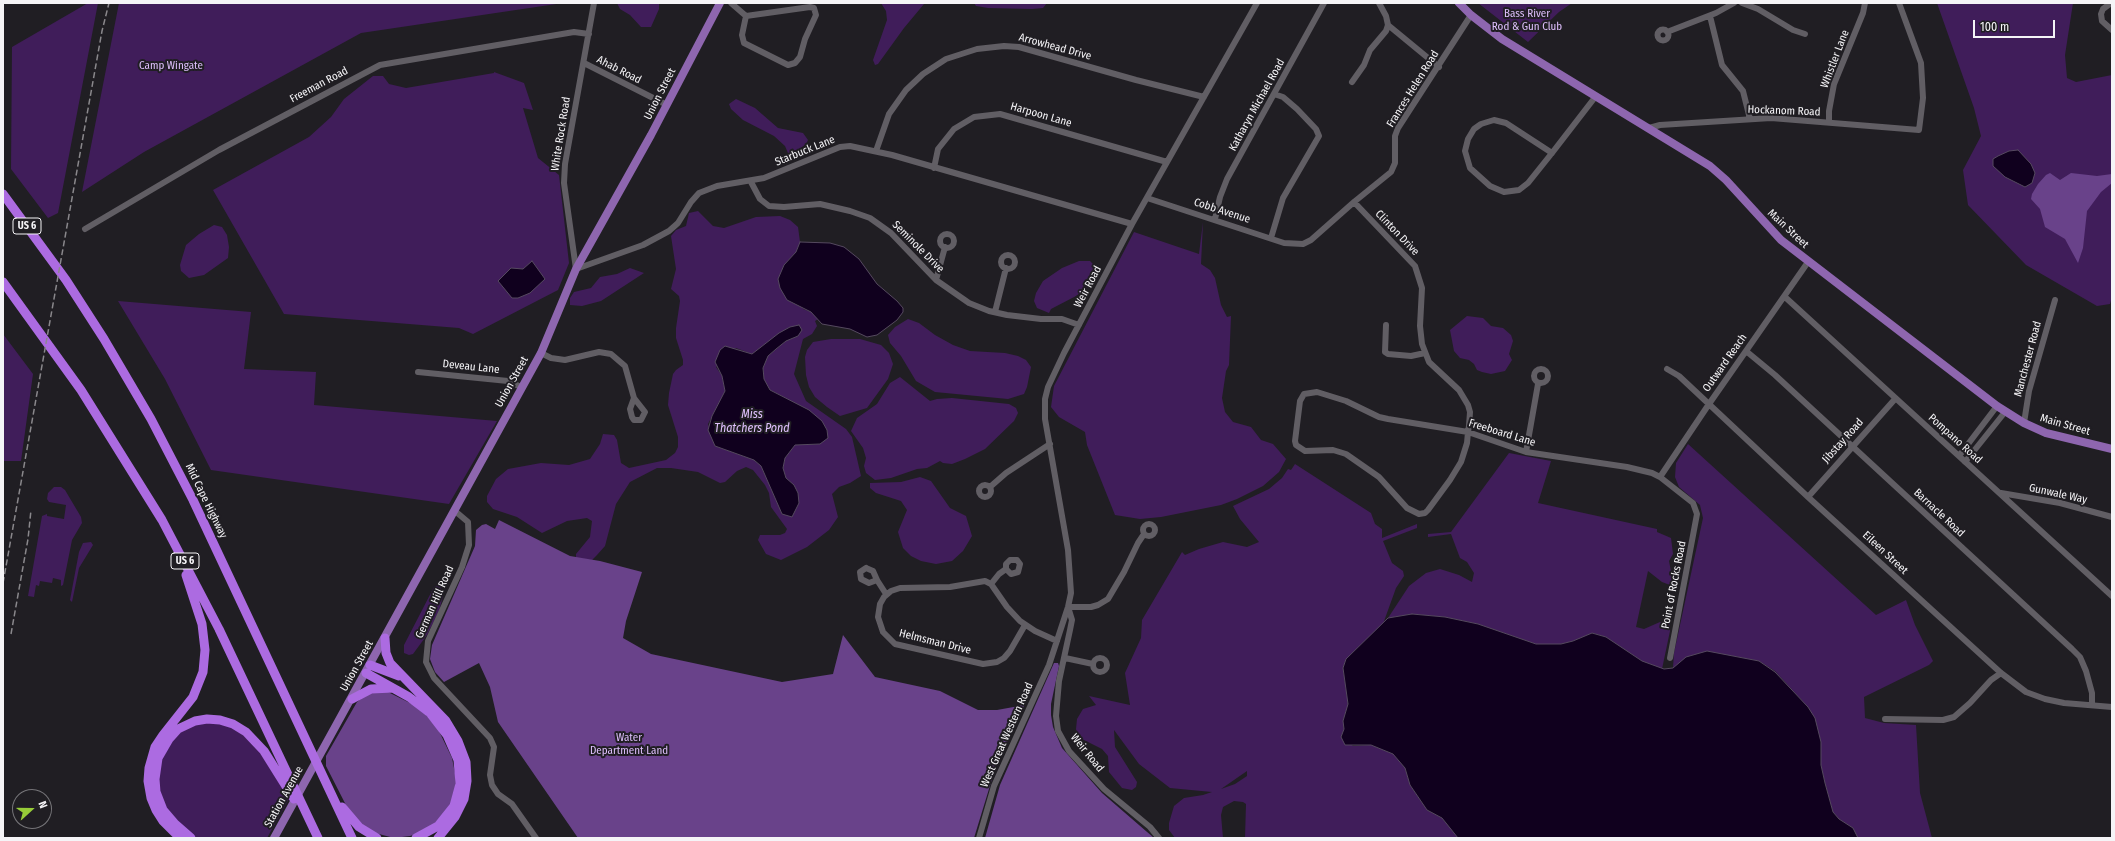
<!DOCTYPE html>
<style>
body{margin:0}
#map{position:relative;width:2115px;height:841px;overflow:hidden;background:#201e23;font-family:"Fira Sans Condensed",sans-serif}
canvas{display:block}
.frame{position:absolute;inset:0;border:4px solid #f5f4f7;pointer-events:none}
.north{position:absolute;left:12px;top:789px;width:40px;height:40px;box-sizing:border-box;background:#201e23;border:1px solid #757478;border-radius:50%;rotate:69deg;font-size:11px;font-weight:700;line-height:16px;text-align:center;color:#f5f4f7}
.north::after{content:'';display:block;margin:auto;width:14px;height:18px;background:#97cc38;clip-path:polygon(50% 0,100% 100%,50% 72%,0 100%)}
.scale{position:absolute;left:1973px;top:20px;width:82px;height:18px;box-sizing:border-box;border:2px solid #f5f4f7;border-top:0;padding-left:5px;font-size:12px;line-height:14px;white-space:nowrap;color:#f5f4f7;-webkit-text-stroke:3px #201e23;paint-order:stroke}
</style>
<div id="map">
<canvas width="2115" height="841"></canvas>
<div class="frame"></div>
<div class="north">N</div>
<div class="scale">100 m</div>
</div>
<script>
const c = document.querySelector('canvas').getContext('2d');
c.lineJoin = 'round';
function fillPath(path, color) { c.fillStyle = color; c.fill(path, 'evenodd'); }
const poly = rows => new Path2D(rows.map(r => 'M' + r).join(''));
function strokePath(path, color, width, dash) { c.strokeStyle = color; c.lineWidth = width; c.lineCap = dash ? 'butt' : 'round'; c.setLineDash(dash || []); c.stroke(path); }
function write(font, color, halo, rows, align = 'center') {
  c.font = font + ' "Fira Sans Condensed",sans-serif'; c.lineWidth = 4; c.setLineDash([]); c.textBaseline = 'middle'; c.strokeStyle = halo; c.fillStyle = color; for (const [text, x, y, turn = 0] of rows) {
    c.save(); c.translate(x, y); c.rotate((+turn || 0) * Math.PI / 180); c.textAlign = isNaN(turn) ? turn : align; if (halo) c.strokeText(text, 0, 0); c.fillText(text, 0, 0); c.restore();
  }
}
const green = poly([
 [88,3,98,3,58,213,48,218,11,169,12,47],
 [119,3,563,3,361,33,144,152,82,192],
 [617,3,659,3,659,9,651,27,641,27,630,15,620,9],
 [881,3,942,3,924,4,904,28,878,64,875,65,873,60,887,20,886,11],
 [974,3,1047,3,1043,8,1032,9,988,8,976,6],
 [1478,3,1572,3,1559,12,1528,42],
 [1937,3,2073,3,2065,55,2067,78,2076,82,2112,75,2112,297,2110,304,2097,306,2026,265,1968,205,1963,170,1981,136,1974,108],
 [494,72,524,83,533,110,523,108,538,158,559,175,569,263,558,290,473,334,459,328,284,314,213,190,309,137,331,117,344,99,373,76,383,76,389,84,406,88,494,73],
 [736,99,755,108,778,128,803,133,808,140,806,144,794,153,788,153,785,146,774,136,743,120,731,109,729,104],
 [698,211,713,226,724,228,756,217,780,216,790,220,798,227,800,242,796,252,784,265,803,309,811,312,818,319,815,321,817,326,812,334,803,339,794,374,806,401,846,429,852,437,861,476,850,483,839,487,832,494,838,517,829,530,807,547,781,560,766,554,758,540,760,535,780,535,785,533,787,529,771,507,769,493,765,485,753,470,746,467,737,471,725,482,720,483,698,472,671,468,657,468,630,482,616,504,605,546,597,555,592,560,576,558,576,554,590,537,592,521,587,518,567,521,542,533,517,517,493,509,487,502,487,496,496,479,508,469,541,463,569,465,590,459,600,444,603,434,614,435,617,440,621,463,629,468,666,460,675,453,678,447,678,437,668,405,669,393,673,374,676,370,683,365,683,360,676,338,676,328,680,301,679,296,671,289,676,269,671,236,676,230,686,226,689,213],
 [790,327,798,336,786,341,768,356,763,368,764,379,770,390,809,410,820,444,795,445,785,458,783,468,786,478,794,485,792,516,782,514,761,466,754,460,715,446,708,424,725,391,722,376,716,367,736,348,752,354],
 [1203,222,1201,264,1210,270,1215,278,1221,305,1227,317,1231,316,1229,365,1226,371,1222,398,1225,412,1233,422,1251,427,1261,440,1273,444,1286,459,1279,472,1263,486,1237,499,1221,505,1161,517,1140,519,1115,515,1087,445,1085,432,1059,417,1051,407,1054,386,1134,232,1199,254],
 [214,225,222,227,227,235,229,247,228,258,204,275,189,278,181,271,180,265,186,245,199,234],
 [1079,261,1090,261,1096,267,1094,276,1088,287,1076,296,1051,309,1049,313,1037,308,1034,301,1036,293,1043,281,1062,268],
 [630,268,644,273,601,301,582,306,570,305,570,298,574,292,591,288,600,277,617,274],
 [118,301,251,312,244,369,316,372,314,405,497,421,449,504,211,470,165,379],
 [1467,316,1483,318,1491,326,1503,328,1511,335,1513,341,1509,354,1512,360,1505,371,1491,374,1482,372,1477,370,1474,364,1469,360,1460,358,1454,351,1450,330],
 [908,319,919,323,935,335,953,345,970,351,1005,353,1018,356,1026,360,1031,367,1027,387,1024,394,1008,399,935,392,916,381,901,356,890,343,888,335,895,327],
 [3,334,33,374,21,461,3,461],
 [831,339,860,339,881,345,889,353,893,364,888,379,867,408,840,416,827,407,815,397,809,387,806,375,805,357,807,350,813,342],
 [900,377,930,401,937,399,952,398,1009,404,1016,408,1018,413,1014,421,985,449,965,459,952,464,943,463,940,461,927,468,917,469,891,478,875,480,866,473,864,466,866,458,863,448,851,431,857,418,877,404,890,383],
 [1688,444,1876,615,1906,600,1915,625,1933,661,1929,665,1864,697,1865,718,1884,723,1916,725,1920,793,1932,838,1858,838,1853,828,1839,819,1833,812,1825,783,1821,765,1821,742,1808,707,1775,671,1759,661,1734,656,1673,668,1674,653,1703,518,1700,505,1679,487,1675,477,1676,463],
 [1509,453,1551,461,1538,503,1657,529,1657,532,1671,538,1673,554,1669,561,1673,582,1670,585,1662,582,1648,571,1636,627,1644,629,1660,622,1670,624,1670,631,1662,669,1642,661,1606,637,1593,633,1573,641,1561,644,1536,644,1478,624,1445,617,1412,614,1388,618,1409,586,1426,573,1440,569,1459,575,1472,582,1474,573,1467,562,1460,558,1451,534,1428,537,1428,534,1451,532],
 [1295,464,1371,513,1375,524,1382,529,1382,538,1417,524,1417,528,1383,541,1392,563,1403,571,1404,576,1396,588,1383,624,1346,659,1343,668,1348,704,1343,721,1344,729,1341,737,1353,746,1371,745,1393,754,1405,768,1410,785,1427,810,1442,818,1458,838,1245,838,1246,804,1243,802,1234,801,1223,807,1221,815,1223,838,1175,838,1169,830,1169,823,1174,806,1184,798,1203,795,1212,792,1170,788,1139,764,1114,730,1115,747,1137,782,1136,787,1132,790,1122,788,1109,772,1108,756,1102,749,1078,737,1076,729,1077,719,1083,709,1096,705,1089,696,1130,705,1125,673,1141,638,1142,620,1182,552,1185,555,1199,549,1223,542,1247,547,1259,542,1240,519,1233,506,1269,489,1282,478,1288,469,1291,470],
 [1247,771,1247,776,1235,784,1221,789],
 [920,477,931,481,950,508,966,516,972,536,963,551,952,561,936,564,921,561,911,556,903,548,898,532,907,510,901,501,876,493,870,488,870,483,901,482],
 [54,487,61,487,65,490,81,517,82,523,72,540,63,585,61,586,61,580,53,578,52,583,40,581,39,586,36,585,34,597,28,596,42,516,47,514,47,516,64,519,66,505,49,502,47,499,48,493],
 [83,543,91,542,93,545,79,568,72,602,70,600,79,552],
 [440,584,443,596,439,611,427,635,413,654,409,655,404,653,404,645,434,587],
 [207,722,222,723,234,728,255,745,290,797,267,838,197,838,183,828,168,812,161,797,158,783,162,755,169,743,180,732,194,725]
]);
const forest = poly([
 [2050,173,2060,180,2071,173,2097,176,2112,174,2112,183,2101,192,2087,211,2083,248,2078,263,2065,239,2045,227,2040,209,2031,199,2032,194,2038,184,2046,175],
 [499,520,570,556,600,561,642,572,626,621,623,638,651,654,782,682,833,674,843,635,875,677,940,691,978,710,997,710,1019,706,1026,702,996,766,974,838,578,838,498,722,490,687,479,663,444,682,435,672,430,659,432,645,475,546,476,530,482,525,486,524,495,529],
 [1054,663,1058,663,1059,666,1051,704,1051,715,1053,727,1062,748,1102,793,1154,838,985,838,1000,785],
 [386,691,414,705,426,715,438,729,452,758,455,773,456,788,450,806,439,820,426,831,410,836,394,838,375,833,360,823,349,811,326,766,326,756,357,702,363,697,372,692]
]);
const water = poly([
 [2018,150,2031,164,2035,173,2032,183,2025,187,2005,177,1993,166,1993,159,1998,156,2009,151,2018,150],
 [800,242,830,243,844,247,859,259,877,284,897,301,903,308,903,312,897,320,877,335,867,337,850,329,822,324,811,312,787,300,780,288,778,279,784,265,796,252,800,242],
 [532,261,545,279,530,293,518,298,512,298,498,281,511,268,523,269,532,261],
 [799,325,802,330,798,336,786,341,776,349,768,356,763,368,764,379,770,390,809,410,822,421,827,430,828,438,820,444,795,445,785,458,783,468,786,478,794,485,798,493,799,503,792,517,782,514,761,466,754,460,715,446,708,430,712,416,725,391,722,376,715,362,720,350,725,346,752,354,779,333,790,327,799,325],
 [1412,614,1445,617,1478,624,1536,644,1561,644,1573,641,1592,633,1606,637,1642,661,1664,669,1673,668,1686,657,1707,651,1759,661,1775,672,1808,707,1815,718,1821,742,1821,765,1825,783,1833,812,1839,819,1853,828,1858,838,1458,838,1442,818,1427,810,1410,785,1405,768,1393,754,1371,745,1345,745,1341,737,1344,729,1343,721,1348,704,1343,668,1346,659,1388,618,1412,614]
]);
const minor = poly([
 [594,3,565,164,564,183,576,269,643,245,669,231,678,223,691,202,699,193,717,186,764,178,840,147,850,146,892,155,1132,224],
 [731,3,746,16,810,7,814,8,816,15,805,39,800,57,795,63,788,65,744,43,742,35,746,16],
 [1379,3,1386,16,1388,25,1439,67],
 [1742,3,1758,9,1793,30,1805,34],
 [2111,3,2103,9,2101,14,2102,21,2112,30],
 [1710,16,1722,65,1743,91,1750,119],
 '1657.5 35a5.5 5.5 0 1 1 11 0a5.5 5.5 0 1 1-11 0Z',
 [1667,32,1716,13,1734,3],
 [584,63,667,105],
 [1352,82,1364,65,1370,50,1386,31,1388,25],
 [1829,122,1829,111,1834,84,1863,13,1865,3],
 [1649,128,1660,125,1771,118,1919,130,1923,98,1921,63,1899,3],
 [876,151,889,114,906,90,923,74,946,59,977,49,1004,46,1019,47,1136,80,1204,97],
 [1552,153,1506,123,1494,120,1481,124,1474,129,1468,139,1465,151,1470,168,1490,186,1504,192,1519,190,1528,183,1552,153,1596,96],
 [934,168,938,149,954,129,974,117,1000,114,1167,162],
 [751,182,760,199,769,206,784,207,820,204,850,211,870,218,891,233,936,280,969,303,989,311,1007,315,1041,319,1062,319,1079,325],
 [1147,198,1284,243,1303,244,1311,240,1354,202,1391,172,1395,163,1395,136,1398,128,1471,15],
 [1354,202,1415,266,1422,288,1420,326,1422,344,1429,362,1459,390,1468,405,1470,412,1469,426,1468,432,1467,443,1461,462,1450,480,1428,510,1425,513,1419,514,1407,508,1379,477,1346,454,1333,450,1305,451,1296,445,1295,441,1300,401,1304,394,1317,392,1346,401,1379,417,1388,419,1468,432,1526,452,1627,467,1652,473,1660,477,1693,503,1697,514,1670,658],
 [1215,219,1220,197,1227,179,1324,3],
 [85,229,219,150,380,65,574,32,589,34],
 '940 241a7 7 0 1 1 14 0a7 7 0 1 1-14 0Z',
 [1271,238,1283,198,1319,136,1316,129,1297,109,1283,97,1274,94],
 '1001 262a7 7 0 1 1 14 0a7 7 0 1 1-14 0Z',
 [936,280,945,247],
 [1785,297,2112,596],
 [995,312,1006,268],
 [1386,325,1385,352,1388,354,1411,356,1425,353],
 [1746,351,1775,375,2072,649,2080,657,2086,671,2092,693,2092,705],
 [541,353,551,358,565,360,599,352,611,354,625,366,634,398,645,412,641,420,634,420,632,417,630,409,634,398],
 '1534 376a7 7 0 1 1 14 0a7 7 0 1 1-14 0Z',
 [1667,369,1679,376,1808,497,2001,673,2026,692,2045,699,2064,703,2112,707],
 [418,372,508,381,521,387],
 [2024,423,2029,391,2055,300],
 [1526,452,1538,384],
 [1959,456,1997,406],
 [1965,462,2005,412],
 [1660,477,1709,404,1808,262],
 '979 491a6 6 0 1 1 12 0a6 6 0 1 1-12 0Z',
 [990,487,1006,473,1050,444],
 [2001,493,2060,503,2112,517],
 [1808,497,1895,399],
 [455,511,468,522,469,545,462,567,428,641,426,662,434,678,490,738,494,747,490,775,492,785,498,794,512,804,536,838],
 '1143 530a6 6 0 1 1 12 0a6 6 0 1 1-12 0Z',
 [1144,534,1138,543,1124,572,1108,599,1098,605,1091,607,1068,607,1072,620,1070,630,1059,681,1056,716,1058,731,1069,751,1104,789,1150,827,1159,838],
 [866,568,873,571,877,580,869,583,861,579,860,572,866,568],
 [877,580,886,594],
 [991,584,999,574,1006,569,1011,574,1018,572,1020,564,1017,560,1010,560,1006,564,1006,569],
 [1025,625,1010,651,1004,658,997,662,983,664,895,644,883,632,878,617,880,604,884,597,891,591,900,588,950,587,985,581,991,584,1007,607,1020,621,1035,631,1057,641],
 [1065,658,1093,664],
 '1093 665a7 7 0 1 1 14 0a7 7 0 1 1-14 0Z',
 [1885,719,1943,720,1954,717,1970,703,1991,680,2001,673],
 [979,838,994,786,1049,665,1068,607,1071,593,1068,550,1045,419,1045,399,1048,387,1064,353,1132,224,1257,3]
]);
const major = poly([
 [1459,3,1471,15,1502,39,1710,166,1726,180,1781,240,1997,406,2024,423,2046,433,2112,449],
 [274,838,541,353,576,269,651,135,720,3]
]);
const highway = poly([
 [3,194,66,280,104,339,151,419,193,500,352,838],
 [3,282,81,390,162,520,219,629,318,838],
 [385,638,386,653,390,663,446,721,458,741,466,762,467,781,464,799,455,817,438,838],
 [370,665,399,676],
 [366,673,409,697,430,713,447,735,458,760,460,784,454,806,438,826,416,838],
 [352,699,371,689,393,688],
 [342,807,359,827,377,838],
 [180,838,163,821,156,810,151,798,148,781,149,768,155,747,163,735,193,697,203,672,205,650,202,624,186,575],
 [191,838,175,824,163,810,156,792,155,779,158,758,169,739,178,729,195,721,207,719,220,720,233,724,246,732,264,751,294,799]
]);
const rail = poly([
 [3,583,102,31,109,3],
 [11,634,28,539,31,510]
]);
const shields = [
 [27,226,28],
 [185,561,28]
];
const shieldNames = [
 ["US 6",27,226],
 ["US 6",185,561]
];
const parkNames = [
 ["Bass River",1527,14],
 ["Rod & Gun Club",1527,27],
 ["Camp Wingate",171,66],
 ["Water",629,738],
 ["Department Land",629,751]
];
const streetNames = [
 ["Arrowhead Drive",1055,47,15],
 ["Whistler Lane",1835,59,-69],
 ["Ahab Road",619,70,27],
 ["Freeman Road",319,85,-28],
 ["Frances Helen Road",1413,89,-58],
 ["Union Street",660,94,-63],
 ["Katharyn Michael Road",1257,105,-61],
 ["Hockanom Road",1784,111,2],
 ["Harpoon Lane",1041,115,16],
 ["White Rock Road",561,134,-81],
 ["Starbuck Lane",805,151,-22],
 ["Cobb Avenue",1222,211,18],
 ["Main Street",1788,229,43],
 ["Clinton Drive",1397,233,46],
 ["Seminole Drive",918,247,45],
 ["Weir Road",1088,287,-62],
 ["Manchester Road",2028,359,-75],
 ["Outward Reach",1725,363,-55],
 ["Deveau Lane",471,367,6],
 ["Union Street",512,382,-61],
 ["Main Street",2065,425,16],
 ["Freeboard Lane",1502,433,17],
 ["Pompano Road",1955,439,42],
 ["Jibstay Road",1843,441,-48],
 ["Gunwale Way",2058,494,12],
 ["Mid Cape Highway",206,501,64],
 ["Barnacle Road",1939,513,43],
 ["Eileen Street",1885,553,43],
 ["Point of Rocks Road",1674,585,-79],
 ["German Hill Road",435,602,-66],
 ["Helmsman Drive",935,642,14],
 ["Union Street",357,666,-61],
 ["West Great Western Road",1007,735,-66],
 ["Weir Road",1087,753,51],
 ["Station Avenue",284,797,-61]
];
const waterNames = [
 ["Miss",752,415],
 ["Thatchers Pond",752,429]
];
fillPath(green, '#401d5a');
fillPath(forest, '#69428a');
fillPath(water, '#10001e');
strokePath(water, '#55495f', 1);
strokePath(minor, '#615e64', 6);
strokePath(major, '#8e66af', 8);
strokePath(highway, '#ac6be1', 9);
strokePath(rail, '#8a888c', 1.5, [6, 3]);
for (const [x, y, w] of shields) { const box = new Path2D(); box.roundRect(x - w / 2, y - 8, w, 16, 3); c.fillStyle = '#201e23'; c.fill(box); strokePath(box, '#f5f4f7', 1); }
write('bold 10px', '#f5f4f7', null, shieldNames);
write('11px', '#debffc', '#201e23', parkNames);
write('11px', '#f5f4f7', '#201e23', streetNames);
write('italic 12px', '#e0c1fe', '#201e23', waterNames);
</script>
